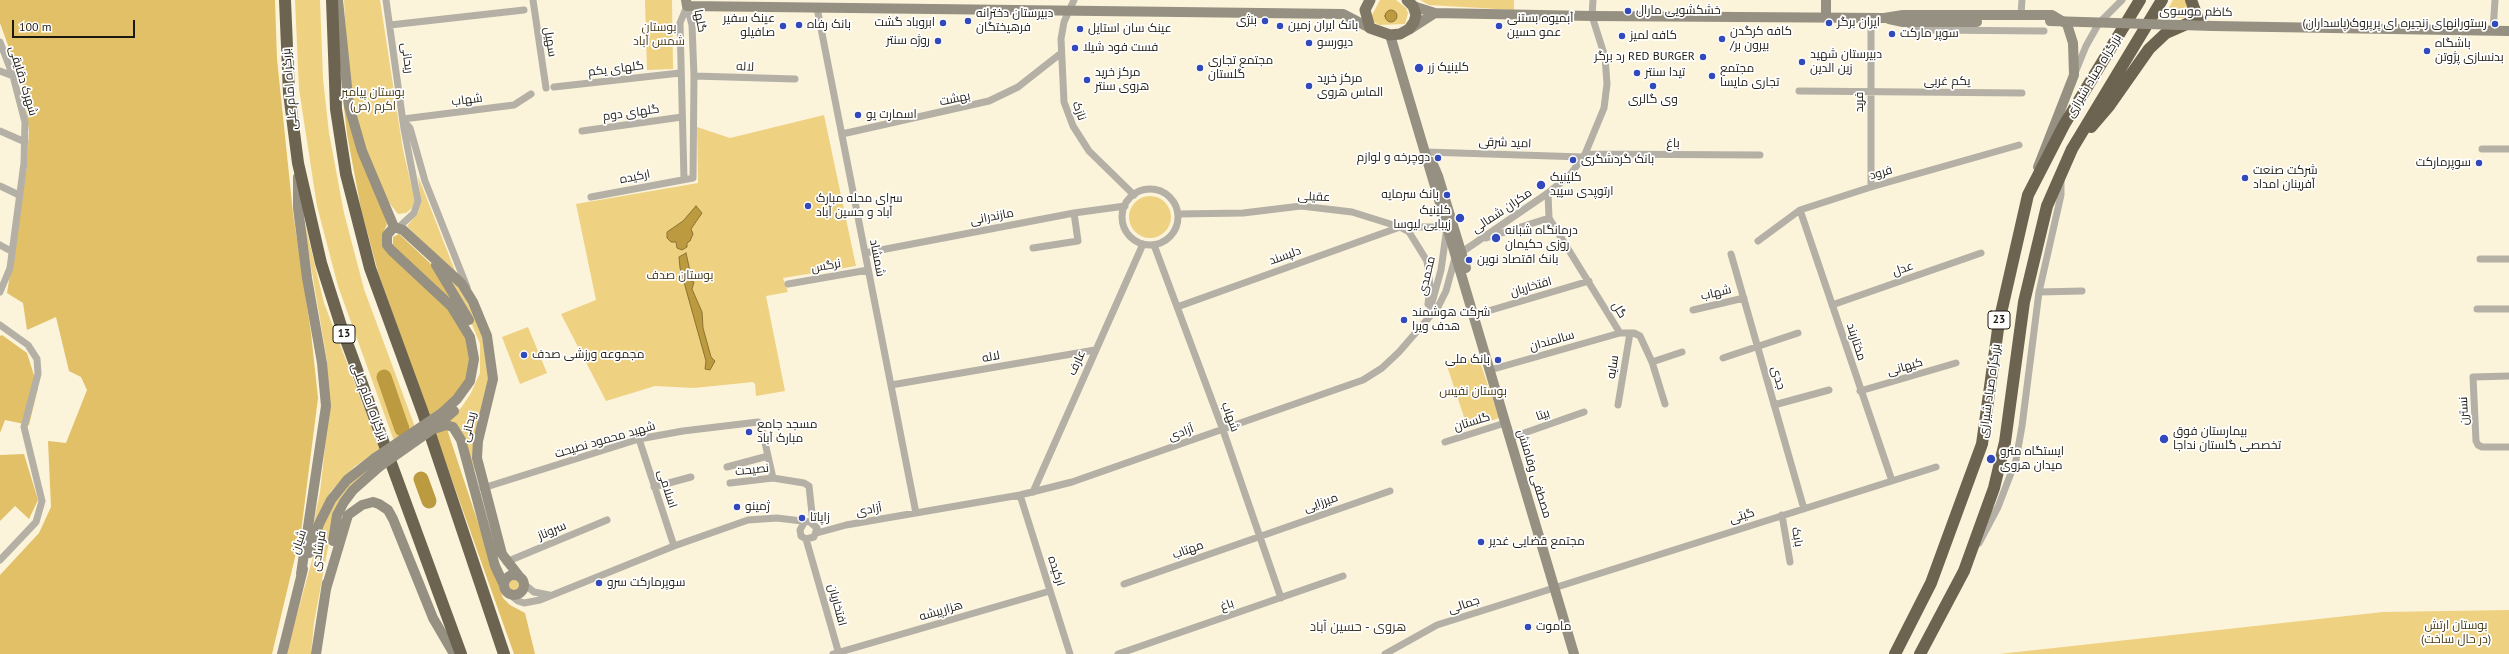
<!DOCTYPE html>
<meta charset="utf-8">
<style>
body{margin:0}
#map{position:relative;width:2509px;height:654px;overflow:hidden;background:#fcf3db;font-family:"PT Sans",sans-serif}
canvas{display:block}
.scale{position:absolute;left:12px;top:20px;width:123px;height:18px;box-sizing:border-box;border:2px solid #1c1910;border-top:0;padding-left:5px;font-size:12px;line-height:14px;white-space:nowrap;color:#1c1910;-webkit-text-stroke:3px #fff;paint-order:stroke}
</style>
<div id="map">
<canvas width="2509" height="654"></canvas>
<div class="scale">100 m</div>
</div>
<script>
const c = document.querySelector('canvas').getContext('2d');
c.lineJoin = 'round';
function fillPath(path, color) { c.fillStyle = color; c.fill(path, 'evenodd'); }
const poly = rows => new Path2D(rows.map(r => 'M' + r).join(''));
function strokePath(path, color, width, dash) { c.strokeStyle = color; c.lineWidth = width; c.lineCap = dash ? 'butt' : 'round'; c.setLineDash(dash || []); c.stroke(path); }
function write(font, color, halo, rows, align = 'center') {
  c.font = font + ' "PT Sans",Cairo,sans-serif'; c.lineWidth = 3.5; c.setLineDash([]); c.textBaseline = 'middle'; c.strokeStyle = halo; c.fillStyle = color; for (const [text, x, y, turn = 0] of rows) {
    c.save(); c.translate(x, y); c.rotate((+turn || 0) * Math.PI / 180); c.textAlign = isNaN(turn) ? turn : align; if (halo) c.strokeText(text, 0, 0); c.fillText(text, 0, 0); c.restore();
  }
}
const green = poly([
 [295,0,320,0,323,79,329,133,344,213,364,289,415,427,394,441,338,286,317,206,299,89],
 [344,0,380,0,403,150,415,201,411,209,406,213,398,214,387,200,360,136,355,117,347,52],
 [645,0,672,0,673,69,647,70],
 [1380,0,1396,0,1406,8,1408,13,1405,24,1379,25,1374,22,1371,17],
 [1420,0,1514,0,1514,10,1429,5],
 [2173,0,2187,0,2191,15,2182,18,2163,18],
 [824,115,856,266,783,278,788,292,766,296,785,391,756,396,755,384,753,382,694,388,655,386,606,401,561,314,596,300,576,204,698,183,697,127,730,138],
 [418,176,457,276,407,226,418,213,421,203],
 '1129 217a21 21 0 1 1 42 0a21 21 0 1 1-42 0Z',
 [301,207,324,303,380,449,354,467,331,491,311,536,320,492,328,421,327,361],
 [443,271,460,288,479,325,490,369,474,463,475,470,472,471,464,438,440,425,461,408,471,393,480,373,480,344,468,315],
 [528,327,547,373,520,384,502,337],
 [1478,356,1499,418,1468,429,1447,366],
 [372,464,374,467,332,526,314,623,311,654,286,654,322,524,333,505,352,481],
 '508 585a6 6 0 1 1 12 0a6 6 0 1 1-12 0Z',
 [2509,610,2509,654,1999,654,2383,612]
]);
const forest = poly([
 [0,0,275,0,277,59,293,213,311,333,318,398,301,532,272,654,0,654,0,575,39,533,51,507,48,441,66,443,87,390,81,377,69,371,56,317,27,330,23,303,7,293,27,167,29,131,23,87,0,23],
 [338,29,343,87,387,224,382,236,446,305,465,334,470,362,466,381,441,411,503,598,510,605,525,613,535,654,514,654,378,272,361,209,347,134,342,90],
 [399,234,430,263,462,315,393,247,393,237],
 [2,335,27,353,38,388,29,425,5,420,0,433,0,336],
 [24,454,38,500,29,519,15,506,0,521,0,455]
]);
const water = poly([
 '1385 16a6 6 0 1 1 12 0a6 6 0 1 1-12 0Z',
 [696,206,702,213,691,229,693,234,690,241,687,243,687,247,682,250,677,248,676,242,671,242,667,238,667,232,683,221,696,206],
 [686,253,690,271,686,276,689,280,694,282,692,289,702,312,703,328,711,357,715,361,710,370,705,369,706,361,680,268,679,257,686,253]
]);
const river = poly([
 [384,377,402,429],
 [421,479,429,501]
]);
const street = poly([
 [386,0,404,129,418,201,414,213,399,227],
 [533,0,546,88],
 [1074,0,1064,22,1061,39,1064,102,1073,126,1089,151,1134,195],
 [817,8,916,513],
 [2021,15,2022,0],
 [1871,17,1871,187],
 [390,25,524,10],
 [1910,25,1929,30,2044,31],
 [2493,31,2495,0],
 [0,42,13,76,25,122,24,163,10,268,0,292],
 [0,71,13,76],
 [2075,73,2086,46,2099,23,2122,0],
 [694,76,795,79],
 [554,87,680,73],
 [1799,91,2022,93],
 [403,119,514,105,531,94],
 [403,120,410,128,425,181,467,287],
 [0,131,25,142],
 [582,131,682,117],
 [842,134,989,101,1018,87,1060,54],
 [2482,149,2509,149],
 [1426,152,1583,157],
 [1585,154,1760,155],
 [684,179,680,23,687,6],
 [0,186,19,195],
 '1122 217a28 28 0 1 1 56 0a28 28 0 1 1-56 0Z',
 [1548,193,1549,218],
 [591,197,693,178,694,76,692,25,687,6],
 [1800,210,1892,481],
 [1178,214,1243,213,1301,206,1352,212,1400,227,1447,227,1441,270,1428,317],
 [1549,218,1620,333,1634,333,1640,336,1652,362,1665,404],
 [1400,227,1409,232,1427,261,1430,286,1428,304],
 [1486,238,1549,218],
 [1758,241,1800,210,1871,187,2019,145],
 [0,245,11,251],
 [1154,245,1223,430,1281,598],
 [1033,248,1078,241,1074,213],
 [1462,252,1548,193,1570,175,1585,154,1604,108,1607,84,1605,57,1592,16,1593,0],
 [865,253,1074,213,1125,206],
 [1731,254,1804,509],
 [2480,259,2509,259],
 [788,284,868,270],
 [2039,292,2082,291],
 [1832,305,1981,253],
 [1177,307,1400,227],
 [2477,309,2509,309],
 [1693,310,1744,298],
 [1478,314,1589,281],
 [0,325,28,345,37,359,38,374,24,427,42,501,36,522,0,560],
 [1723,358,1798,333],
 [1652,362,1682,352],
 [1490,370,1620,333],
 [2509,376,2473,377,2476,441,2478,445,2482,447,2509,447],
 [891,385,1095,350],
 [1860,391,1956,363],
 [1618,405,1630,333],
 [1774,405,1829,390],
 [1510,438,1584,412],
 [639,439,674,546],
 [1445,442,1505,423],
 [727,467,768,456],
 [730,483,773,478,804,483,809,486,813,523],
 [654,487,691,477],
 [483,488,639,439,683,431,758,422,761,425,773,478],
 [1033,492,1143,244],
 [1020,495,1070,654],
 [1782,515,1790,562],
 [817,533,846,525,1020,495,1072,482,1363,380,1382,368,1399,352,1438,307,1446,291,1455,258],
 [806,539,839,654],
 [1979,543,1998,507,2016,460,2022,426,2039,292,2061,195,2061,179],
 [506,562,607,520],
 [524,584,534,592,549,595],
 [1124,584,1390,491],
 [509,594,518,601,524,603,540,600,674,546,748,520,777,518,810,522,817,528,814,537,806,539,801,536,800,530,804,523],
 [833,654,1050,591],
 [1118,654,1343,576],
 [1385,654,1437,625,1936,467]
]);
const secondary = poly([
 [338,0,349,106,362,151,394,227],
 [686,0,687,6,1343,14,1370,28],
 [1413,6,1435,13,1592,16,1884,18,1903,15,2052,15,2067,24,2073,43,2074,75,2038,167],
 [1826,17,1826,0],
 [1889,19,1903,22,1977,22],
 [2213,26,2509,31],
 [1410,29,1435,13],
 [1390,35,1574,654],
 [1432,162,1438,176,1466,268],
 [298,177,298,208,307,278,322,363,326,406,301,574],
 [436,265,469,320],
 [442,413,457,399,470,381,474,359,470,337,451,306,391,250,387,245,387,235,394,227,403,230,462,284,473,302,487,336,493,379,478,441,477,458,502,554,519,576],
 [437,428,446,425,453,427,461,440,495,566,504,585],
 [433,429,454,411],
 [333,541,337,515,344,502,353,490,379,467],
 [309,553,319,524,331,500,347,480,375,458],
 '504 585a10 10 0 1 1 20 0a10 10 0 1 1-20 0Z',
 [326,589,348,515,362,505,373,502,379,504,388,510,393,519,433,618,454,654],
 [282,654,303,569],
 [316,654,327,583]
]);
const primary = poly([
 [1370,0,1365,10,1370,28,1390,35,1400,34,1409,29,1414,22,1416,15,1413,6,1407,0]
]);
const highway = poly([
 [285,0,289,93,298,163,321,263,342,329,461,654],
 [332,0,336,109,346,174,370,268,424,416,504,654],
 [2091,127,2109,106,2149,49,2166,33,2198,19,2191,0],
 [1895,654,1931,583,1982,444,1999,322,2028,195,2064,125,2140,0],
 [1920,654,1964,571,1994,488,2005,442,2024,302,2047,206,2072,149,2162,0]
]);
const secondaryBridge = poly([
 [2050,21,2213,26],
 [375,458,442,413],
 [379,467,433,429]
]);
const markers = [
 [1628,11,4,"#3249bb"],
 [968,21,4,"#3249bb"],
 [1265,21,4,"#3249bb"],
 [943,23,4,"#3249bb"],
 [1829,23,4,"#3249bb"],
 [2495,24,4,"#3249bb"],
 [799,25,4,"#3249bb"],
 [783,26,4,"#3249bb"],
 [1280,26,4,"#3249bb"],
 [1499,26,4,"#3249bb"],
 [1080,29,4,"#3249bb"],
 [1892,34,4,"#3249bb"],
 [1622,36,4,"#3249bb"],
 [1722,39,4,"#3249bb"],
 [938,41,4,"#3249bb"],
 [1309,43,4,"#3249bb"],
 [1075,48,4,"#3249bb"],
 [2427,51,4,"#3249bb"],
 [1703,57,4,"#3249bb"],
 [1802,62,4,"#3249bb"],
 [1200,68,4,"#3249bb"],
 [1419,68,5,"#3249bb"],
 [1637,73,4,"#3249bb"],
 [1712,76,4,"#3249bb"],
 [1087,80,4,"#3249bb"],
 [1309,86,4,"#3249bb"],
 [1653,86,4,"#3249bb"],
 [858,115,4,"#3249bb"],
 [1438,158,4,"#3249bb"],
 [1573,160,4,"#3249bb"],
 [2479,163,4,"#3249bb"],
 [2245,178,4,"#3249bb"],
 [1541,185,5,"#3249bb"],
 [1447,195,4,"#3249bb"],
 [808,206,4,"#3249bb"],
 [1460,218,5,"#3249bb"],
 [1496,238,5,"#3249bb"],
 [1469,260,4,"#3249bb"],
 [1404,320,4,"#3249bb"],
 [524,355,4,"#3249bb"],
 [1498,360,4,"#3249bb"],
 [749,432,4,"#3249bb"],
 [2164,439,5,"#3249bb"],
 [1991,459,5,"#3249bb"],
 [737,507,4,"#3249bb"],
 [802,518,4,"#3249bb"],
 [1481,542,4,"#3249bb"],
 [599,583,4,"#3249bb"],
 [1528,627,4,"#3249bb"]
];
const shields = [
 [1999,320,22],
 [344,334,22]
];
const shieldNames = [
 ["23",1999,320],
 ["13",344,334]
];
const poiNames = [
 ["خشکشویی مارال",1636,11],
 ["دبیرستان دخترانه",976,14],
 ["فرهیختگان",976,28],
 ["عینک سفیر",775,19,"right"],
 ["صافیلو",775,33,"right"],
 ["آبمیوه بستنی",1507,19],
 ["عمو حسین",1507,33],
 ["بنژی",1257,21,"right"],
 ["ابروباد گشت",935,23,"right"],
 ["ایران برگر",1837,23],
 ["رستورانهای زنجیره ای پرپروک(پاسداران)",2487,24,"right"],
 ["بانک رفاه",807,25],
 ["بانک ایران زمین",1288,26],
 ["عینک سان استایل",1088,29],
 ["کافه کرگدن",1730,32],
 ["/بیرون بر",1730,46],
 ["سوپر مارکت",1900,34],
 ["کافه لمیز",1630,36],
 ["روژه سنتر",930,41,"right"],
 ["دیورسو",1317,43],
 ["باشگاه",2435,44],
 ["بدنسازی پژوتن",2435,58],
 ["فست فود شیلا",1083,48],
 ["دبیرستان شهید",1810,55],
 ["زین الدین",1810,69],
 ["رد برگر RED BURGER",1695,57,"right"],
 ["مجتمع تجاری",1208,61],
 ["گلستان",1208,75],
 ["کلینیک زر",1428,68],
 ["مجتمع",1720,69],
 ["تجاری مايسا",1720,83],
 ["مرکز خرید",1095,73],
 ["هروی سنتر",1095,87],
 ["تیدا سنتر",1645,73],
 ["مرکز خرید",1317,79],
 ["الماس هروی",1317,93],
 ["وی گالری",1653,100,"center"],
 ["اسمارت یو",866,115],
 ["دوچرخه و لوازم",1430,158,"right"],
 ["بانک گردشگری",1581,160],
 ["سوپرمارکت",2471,163,"right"],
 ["شرکت صنعت",2253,171],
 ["آفرینان امداد",2253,185],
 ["کلینیک",1550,178],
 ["ارتوپدی سپید",1550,192],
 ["بانک سرمایه",1439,195,"right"],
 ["سرای محله مبارک",816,199],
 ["آباد و حسین آباد",816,213],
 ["کلینیک",1451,211,"right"],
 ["زیبایی لیوسا",1451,225,"right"],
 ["درمانگاه شبانه",1505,231],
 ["روزی حکیمان",1505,245],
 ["بانک اقتصاد نوین",1477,260],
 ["شرکت هوشمند",1412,313],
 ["هدف ویرا",1412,327],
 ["مجموعه ورزشی صدف",532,355],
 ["بانک ملی",1490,360,"right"],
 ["مسجد جامع",757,425],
 ["مبارک آباد",757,439],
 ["بیمارستان فوق",2173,432],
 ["تخصصی گلستان نداجا",2173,446],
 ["ایستگاه مترو",2000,452],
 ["میدان هروی",2000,466],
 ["ژمینو",745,507],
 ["زاپاتا",810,518],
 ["مجتمع قضایی غدیر",1489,542],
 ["سوپرمارکت سرو",607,583],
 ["ماموت",1536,627]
];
const streetNames = [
 ["کاظم موسوی",2196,12,1],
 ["گلها",700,21,79],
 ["سهیل",550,42,81],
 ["ریحانی",407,58,82],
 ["لاله",745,67,2],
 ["گلهای یکم",616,69,-7],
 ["بزرگراه صیاد شیرازی",2094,76,-59],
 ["شهرک دقایقی",23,81,73],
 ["یکم غربی",1947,82],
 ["بزرگراه امام علی",290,89,-95],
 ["بهشت",955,99,-12],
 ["شهاب",467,100,-7],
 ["فرید",1860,102,-90],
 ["نازک",1079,111,70],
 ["گلهای دوم",631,113,-8],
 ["امید شرقی",1505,143,2],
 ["باغ",1673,144],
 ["فرود",1881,173,-16],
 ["ارکیده",635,177,-11],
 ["عقیلی",1314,197,2],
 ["مکران شمالی",1502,211,-34],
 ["مازندرانی",992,217,-11],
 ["دلپسند",1285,256,-20],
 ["شمشاد",877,258,79],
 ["نرگس",826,266,-10],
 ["عدل",1903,269,-19],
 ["محمدی",1427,276,-77],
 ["افتخاریان",1531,287,-16],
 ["شهاب",1716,293,-13],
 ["گل",1619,310,59],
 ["سالمندان",1552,341,-16],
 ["مختاربند",1856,342,72],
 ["لاله",991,357,-10],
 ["عارف",1077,363,-66],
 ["سایه",1613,367,-81],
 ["کیهانی",1905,367,-16],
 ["جدی",1778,378,74],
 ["بزرگراه صیاد شیرازی",1990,391,-82],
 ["بزرگراه امام علی",369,402,69],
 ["نسترن",2464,411,-92],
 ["بیتا",1543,415,-19],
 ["شهاب",1230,417,70],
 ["گلستان",1472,422,-17],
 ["ریحانی",469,427,-77],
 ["آزادی",1181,433,-20],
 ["شهید محمود نصیحت",605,440,-16],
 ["نصیحت",752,470,-6],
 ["مصطفی وفامنش",1534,474,73],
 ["اسلامی",667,489,72],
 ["میرزایی",1321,503,-19],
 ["آزادی",869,510,-10],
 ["گیتی",1742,516,-17],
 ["سروناز",552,531,-23],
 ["بابک",1797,537,80],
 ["شیان",299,542,-71],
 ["مهتاب",1188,550,-19],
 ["فرشادی",319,551,-81],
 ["ارکیده",1056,571,72],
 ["افتخاریان",837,605,75],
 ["باغ",1227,605,-19],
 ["جمالی",1464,605,-18],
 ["هزارپیشه",941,611,-16]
];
const parkNames = [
 ["بوستان",659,28],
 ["شمس آباد",659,42],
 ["بوستان پیامبر",373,93],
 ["اکرم (ص)",373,107],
 ["بوستان صدف",680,276],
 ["بوستان نفیس",1473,392],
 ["بوستان ارتش",2456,626],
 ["(در حال ساخت)",2456,640]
];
const neighbourhoodNames = [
 ["هروی - حسین آباد",1358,627]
];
fillPath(green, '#efd182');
fillPath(forest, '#e1c067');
fillPath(water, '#bb9a40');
strokePath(water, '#8b7332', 1);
strokePath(river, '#bb9a40', 15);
strokePath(street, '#b4b0a6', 7);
strokePath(secondary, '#959081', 10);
strokePath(primary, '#7f7866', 11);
strokePath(highway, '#6c6450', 12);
strokePath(secondaryBridge, '#959081', 10);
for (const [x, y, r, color] of markers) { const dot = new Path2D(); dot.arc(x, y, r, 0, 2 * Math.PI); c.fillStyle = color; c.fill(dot); strokePath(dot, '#fff', 1.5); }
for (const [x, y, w] of shields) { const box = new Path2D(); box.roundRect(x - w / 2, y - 9, w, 18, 3); c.fillStyle = '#fff'; c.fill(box); strokePath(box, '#1c1910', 1); }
write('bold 11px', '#1c1910', null, shieldNames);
write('12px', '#1c1910', '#fff', poiNames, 'left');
write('12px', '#1c1910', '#fff', streetNames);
write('12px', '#453811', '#fff', parkNames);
write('13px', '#403926', '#fff', neighbourhoodNames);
</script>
